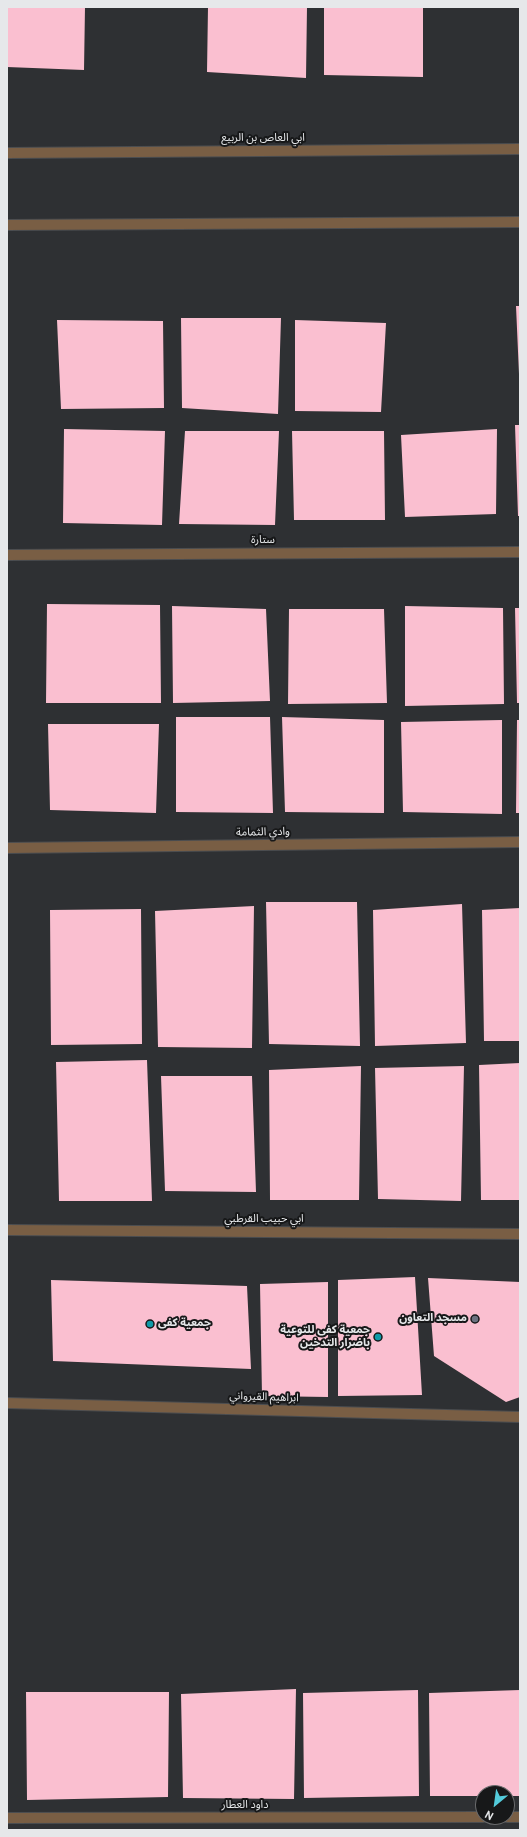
<!DOCTYPE html>
<meta charset="utf-8">
<style>
body{margin:0}
#map{position:relative;width:527px;height:1837px;overflow:hidden;background:#2e3033;font-family:Overpass,sans-serif}
canvas{display:block}
.frame{position:absolute;inset:0;border:8px solid #e6e8ea;pointer-events:none}
.north{position:absolute;left:475px;top:1785px;width:40px;height:40px;box-sizing:border-box;background:#171819;border:1px solid #6a6b6d;border-radius:50%;rotate:209deg;font-size:11px;font-weight:700;line-height:16px;text-align:center;color:#e6e8ea}
.north::after{content:'';display:block;margin:auto;width:14px;height:18px;background:#53cbdb;clip-path:polygon(50% 0,100% 100%,50% 72%,0 100%)}
</style>
<div id="map">
<canvas width="527" height="1837"></canvas>
<div class="frame"></div>
<div class="north">N</div>
</div>
<script>
const c = document.querySelector('canvas').getContext('2d');
c.lineJoin = 'round';
function fillPath(path, color) { c.fillStyle = color; c.fill(path, 'evenodd'); }
const poly = rows => new Path2D(rows.map(r => 'M' + r).join(''));
function strokePath(path, color, width, dash) { c.strokeStyle = color; c.lineWidth = width; c.lineCap = dash ? 'butt' : 'round'; c.setLineDash(dash || []); c.stroke(path); }
function write(font, color, halo, rows, align = 'center') {
  c.font = font + ' Overpass,"Noto Sans Arabic",sans-serif'; c.lineWidth = 4; c.setLineDash([]); c.textBaseline = 'middle'; c.strokeStyle = halo; c.fillStyle = color; for (const [text, x, y, turn = 0] of rows) {
    c.save(); c.translate(x, y); c.rotate((+turn || 0) * Math.PI / 180); c.textAlign = isNaN(turn) ? turn : align; if (halo) c.strokeText(text, 0, 0); c.fillText(text, 0, 0); c.restore();
  }
}
const building = poly([
 [7,7,85,7,84,70,7,67],
 [208,7,307,7,306,78,207,72],
 [324,7,423,7,423,77,324,75],
 [516,306,520,306,520,373,519,374],
 [181,318,281,318,278,414,182,408],
 [57,320,163,321,164,408,61,409],
 [295,320,386,323,381,412,295,411],
 [515,425,520,425,520,516,518,516],
 [64,429,165,431,162,525,63,523],
 [497,429,496,514,405,517,401,435],
 [185,431,279,431,275,525,179,524],
 [292,431,384,431,385,520,294,520],
 [47,604,160,605,161,703,46,703],
 [172,606,266,609,270,701,173,703],
 [405,606,503,608,504,704,405,706],
 [515,608,520,608,520,703,517,703],
 [289,609,384,609,387,703,288,704],
 [176,717,270,717,273,813,176,812],
 [282,717,384,720,384,813,285,812],
 [502,720,502,814,403,812,401,722],
 [517,720,520,720,520,813,516,813],
 [48,724,159,724,156,813,50,810],
 [266,902,357,902,360,1046,269,1044],
 [462,904,466,1043,375,1046,373,910],
 [254,906,252,1048,158,1047,155,911],
 [520,908,520,1041,484,1041,482,910],
 [141,909,142,1044,51,1045,50,910],
 [147,1060,152,1201,59,1201,56,1062],
 [520,1063,520,1200,481,1200,479,1065],
 [361,1066,359,1200,270,1200,269,1070],
 [464,1066,461,1201,378,1199,375,1068],
 [161,1076,252,1076,256,1192,165,1191],
 [415,1277,422,1395,338,1396,338,1280],
 [428,1278,520,1282,520,1397,506,1402,434,1356],
 [51,1280,247,1286,251,1369,53,1361],
 [328,1282,328,1397,262,1396,260,1284],
 [296,1689,294,1799,183,1798,181,1694],
 [418,1690,419,1796,304,1798,303,1693],
 [520,1690,520,1796,507,1796,507,1793,483,1793,483,1796,430,1796,429,1693],
 [26,1692,169,1692,168,1797,27,1800]
]);
const minor = poly([
 [7,153,520,149],
 [7,225,520,222],
 [7,555,520,552],
 [7,848,520,842],
 [7,1230,520,1234],
 [7,1403,520,1417],
 [507,1817,520,1817],
 [7,1818,483,1817]
]);
const markers = [
 [475,1319,4,"#6b7280"],
 [150,1324,4,"#0f9aa8"],
 [378,1337,4,"#0f9aa8"]
];
const streetNames = [
 ["ابي العاص بن الربيع",263,139],
 ["ستارة",263,541],
 ["وادي الثمامة",263,833,-1],
 ["ابي حبيب القرطبي",264,1220],
 ["ابراهيم القيرواني",264,1398,2],
 ["داود العطار",245,1806]
];
const poiNames = [
 ["مسجد التعاون",467,1319],
 ["جمعية كفى",158,1324,"left"],
 ["جمعية كفى للتوعية",370,1331],
 ["باضرار التدخين",370,1344]
];
fillPath(building, '#fabfd0');
strokePath(minor, '#4b4d50', 12);
strokePath(minor, '#795e44', 10);
for (const [x, y, r, color] of markers) { const dot = new Path2D(); dot.arc(x, y, r, 0, 2 * Math.PI); c.fillStyle = color; c.fill(dot); strokePath(dot, '#171819', 1.5); }
write('11px', '#e6e8ea', '#171819', streetNames);
write('bold 11px', '#e6e8ea', '#171819', poiNames, 'right');
</script>
